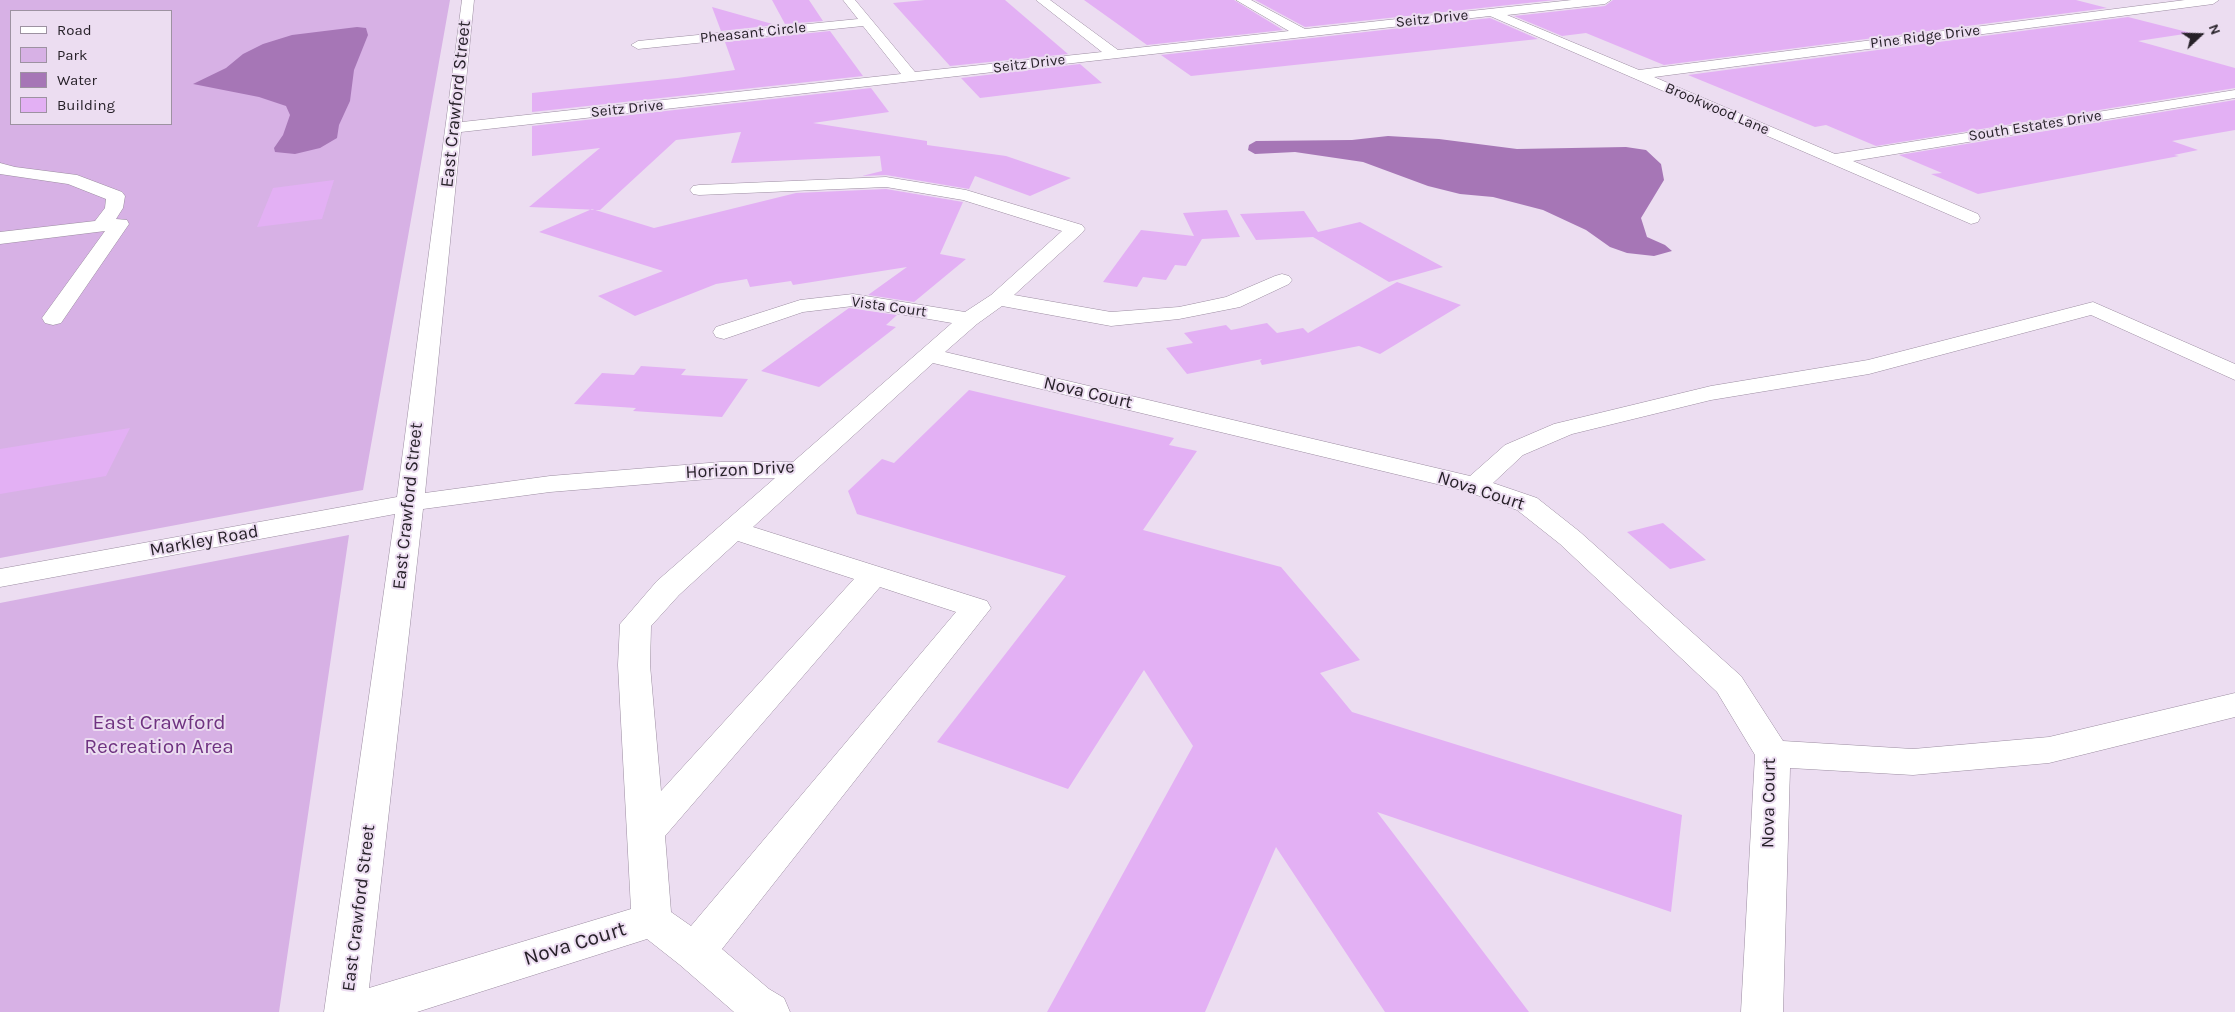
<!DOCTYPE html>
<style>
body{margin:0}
#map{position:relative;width:2235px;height:1012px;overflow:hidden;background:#ecddf1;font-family:Karla,sans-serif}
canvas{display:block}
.legend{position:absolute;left:10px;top:10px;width:162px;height:115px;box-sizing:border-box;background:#ecddf1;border:1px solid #9d92a1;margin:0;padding:6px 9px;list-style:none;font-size:15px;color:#272129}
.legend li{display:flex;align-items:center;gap:10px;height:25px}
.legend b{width:25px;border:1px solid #9d92a1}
.north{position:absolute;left:2175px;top:10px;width:50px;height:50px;-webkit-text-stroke:4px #ecddf1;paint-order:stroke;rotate:69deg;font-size:14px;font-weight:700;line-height:20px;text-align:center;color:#272129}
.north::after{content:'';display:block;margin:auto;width:18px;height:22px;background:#272129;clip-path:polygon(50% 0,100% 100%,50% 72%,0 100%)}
</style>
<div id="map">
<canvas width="2235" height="1012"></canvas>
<ul class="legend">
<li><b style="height:6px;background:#fff"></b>Road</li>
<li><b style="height:14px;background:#d7b1e5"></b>Park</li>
<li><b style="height:14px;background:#a676b6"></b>Water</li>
<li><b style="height:14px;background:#e3b0f4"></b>Building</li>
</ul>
<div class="north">N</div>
</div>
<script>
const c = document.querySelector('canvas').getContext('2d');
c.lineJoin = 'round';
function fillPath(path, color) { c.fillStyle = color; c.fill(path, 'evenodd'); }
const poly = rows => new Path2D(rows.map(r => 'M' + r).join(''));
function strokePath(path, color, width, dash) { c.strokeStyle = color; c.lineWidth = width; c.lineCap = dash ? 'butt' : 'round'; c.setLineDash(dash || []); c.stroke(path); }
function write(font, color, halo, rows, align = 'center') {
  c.font = font + ' Karla,sans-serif'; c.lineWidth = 4; c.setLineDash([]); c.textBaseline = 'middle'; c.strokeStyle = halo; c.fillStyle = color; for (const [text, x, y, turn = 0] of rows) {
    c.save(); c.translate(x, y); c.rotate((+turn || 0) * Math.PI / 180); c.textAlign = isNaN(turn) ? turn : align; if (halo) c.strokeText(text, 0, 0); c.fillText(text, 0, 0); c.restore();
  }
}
const green = poly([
 [0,0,450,0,363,490,0,558],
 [11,11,171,11,171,124,11,124],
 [349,535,279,1012,0,1012,0,603]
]);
const water = poly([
 [357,27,366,28,368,35,354,70,350,101,339,125,337,138,320,148,295,154,275,152,274,148,283,135,290,115,286,106,259,97,193,84,226,68,243,54,263,44,292,35],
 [1388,136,1439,139,1517,149,1626,147,1646,150,1661,164,1664,180,1641,218,1647,237,1665,245,1672,251,1654,256,1627,253,1610,247,1586,230,1543,210,1493,197,1460,194,1428,186,1363,162,1295,152,1255,154,1248,150,1249,145,1256,141,1352,140]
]);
const building = poly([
 [772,0,809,0,823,21,785,24],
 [925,0,1005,0,1068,54,950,66,893,3],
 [1084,0,1234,0,1283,30,1147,45],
 [1255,0,1555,0,1305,27],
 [1613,0,2076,0,2107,8,1664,65,1586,33,1562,36,1514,16,1605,6],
 [712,7,776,25,721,31],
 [2128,17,2191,33,2138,41,2235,68,2235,88,1876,146,1826,125,1815,127,1688,75],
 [1490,18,1538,39,1191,76,1161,55],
 [830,31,863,76,532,112,532,93,677,78,735,70,725,42],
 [1080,64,1102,83,980,98,961,78],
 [871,88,889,112,813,123,927,141,927,145,1006,156,1071,178,1030,196,975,176,969,189,886,175,862,176,882,171,880,156,731,163,741,132,676,140,600,210,529,207,600,148,532,156,532,126],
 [2235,100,2235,130,2172,141,2198,150,2174,155,2179,156,1978,194,1931,174,1942,173,1899,155],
 [334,180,322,219,257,227,273,188],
 [886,189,963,202,940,254,966,259,914,302,868,295,907,267,793,285,791,281,750,287,747,279,716,284,635,316,598,296,663,271,539,232,592,209,654,228,796,193],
 [1227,210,1240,237,1202,239,1186,266,1175,265,1166,280,1143,277,1137,287,1103,282,1141,230,1194,236,1183,213],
 [1304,211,1318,232,1360,222,1443,267,1389,282,1313,237,1256,240,1240,214],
 [1397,282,1461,305,1380,354,1359,346,1262,365,1260,361,1262,359,1187,374,1166,348,1193,343,1184,333,1226,325,1231,330,1267,323,1277,333,1303,328,1308,333],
 [849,308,897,315,886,325,896,327,819,387,761,371],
 [641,366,686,369,681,375,748,379,722,417,633,411,636,408,574,404,602,373,634,375],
 [969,390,1174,438,1169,445,1197,451,1143,530,1281,567,1360,660,1320,673,1352,712,1682,815,1671,912,1377,812,1529,1012,1385,1012,1276,847,1205,1012,1047,1012,1193,746,1144,670,1068,789,937,742,1066,576,857,514,848,491,882,459,894,463],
 [130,428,106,476,0,494,0,449],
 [1663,523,1706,560,1670,569,1627,532]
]);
const minor = poly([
 [462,0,474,0,462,122,901,74,863,26,638,49,631,45,638,41,858,19,843,0,855,0,915,72,1102,52,1036,0,1050,0,1118,50,1289,31,1236,0,1251,0,1305,29,1572,0,1611,0,1605,4,1507,15,1639,70,2185,0,2219,0,2213,4,1654,77,1835,154,2235,90,2235,98,1853,161,1978,214,1980,218,1978,222,1971,224,1490,16,461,132,425,493,550,476,721,462,793,462,952,323,853,306,803,312,724,339,716,337,713,332,716,327,800,300,853,294,965,312,991,295,1062,231,963,200,886,187,699,195,693,194,690,190,693,186,699,185,886,177,966,190,1082,225,1085,229,1082,233,1014,295,1111,312,1179,307,1226,297,1275,276,1282,274,1289,276,1292,280,1289,284,1240,307,1179,319,1111,326,1002,306,977,324,945,352,1470,476,1505,445,1554,424,1711,386,1868,360,2093,302,2235,364,2235,380,2091,315,1869,374,1711,400,1572,434,1523,455,1493,483,1537,498,1580,532,1741,676,1783,741,1913,749,2049,737,2235,693,2235,717,2049,763,1913,775,1790,768,1783,1012,1741,1012,1755,755,1717,692,1560,544,1517,510,1466,491,933,363,753,527,987,601,991,608,722,949,769,989,784,998,790,1012,734,1012,680,965,647,939,417,1012,324,1012,395,514,0,587,0,569,397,497,462,0],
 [721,478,775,478,657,581,620,624,618,665,631,909,369,988,423,509,550,492,721,478],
 [738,541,854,579,661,791,650,665,651,626,679,595,738,541],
 [880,587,956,612,691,926,671,912,665,836,880,587],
 [0,163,15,167,77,175,122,192,125,196,123,208,116,219,127,220,129,224,61,323,53,325,45,323,42,318,105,231,0,244,0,232,95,221,105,208,106,199,68,184,0,174,0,163]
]);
const farStreetnames = [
 ["Seitz Drive",1432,19,-6],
 ["Pheasant Circle",753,33,-6],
 ["Pine Ridge Drive",1925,37,-7],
 ["Seitz Drive",1029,64,-7],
 ["Seitz Drive",627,109,-6],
 ["Brookwood Lane",1717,109,23],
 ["South Estates Drive",2035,126,-9],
 ["Vista Court",889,307,8]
];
const streetNames = [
 ["East Crawford Street",456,104,-84],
 ["Nova Court",1088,393,13],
 ["Horizon Drive",740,470,-3],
 ["Nova Court",1481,491,18],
 ["East Crawford Street",408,506,-84],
 ["Markley Road",204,541,-10],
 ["Nova Court",1769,803,-89],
 ["East Crawford Street",359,908,-83]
];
const nearParknames = [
 ["East Crawford",159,723],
 ["Recreation Area",159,747]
];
const nearStreetnames = [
 ["Nova Court",575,944,-17]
];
fillPath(green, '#d7b1e5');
fillPath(water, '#a676b6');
fillPath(building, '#e3b0f4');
strokePath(minor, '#9c8da1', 1);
fillPath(minor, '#fff');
write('15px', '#272129', '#ecddf1', farStreetnames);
write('18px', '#272129', '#ecddf1', streetNames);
write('21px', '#6f3381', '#ecddf1', nearParknames);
write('21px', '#272129', '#ecddf1', nearStreetnames);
</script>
